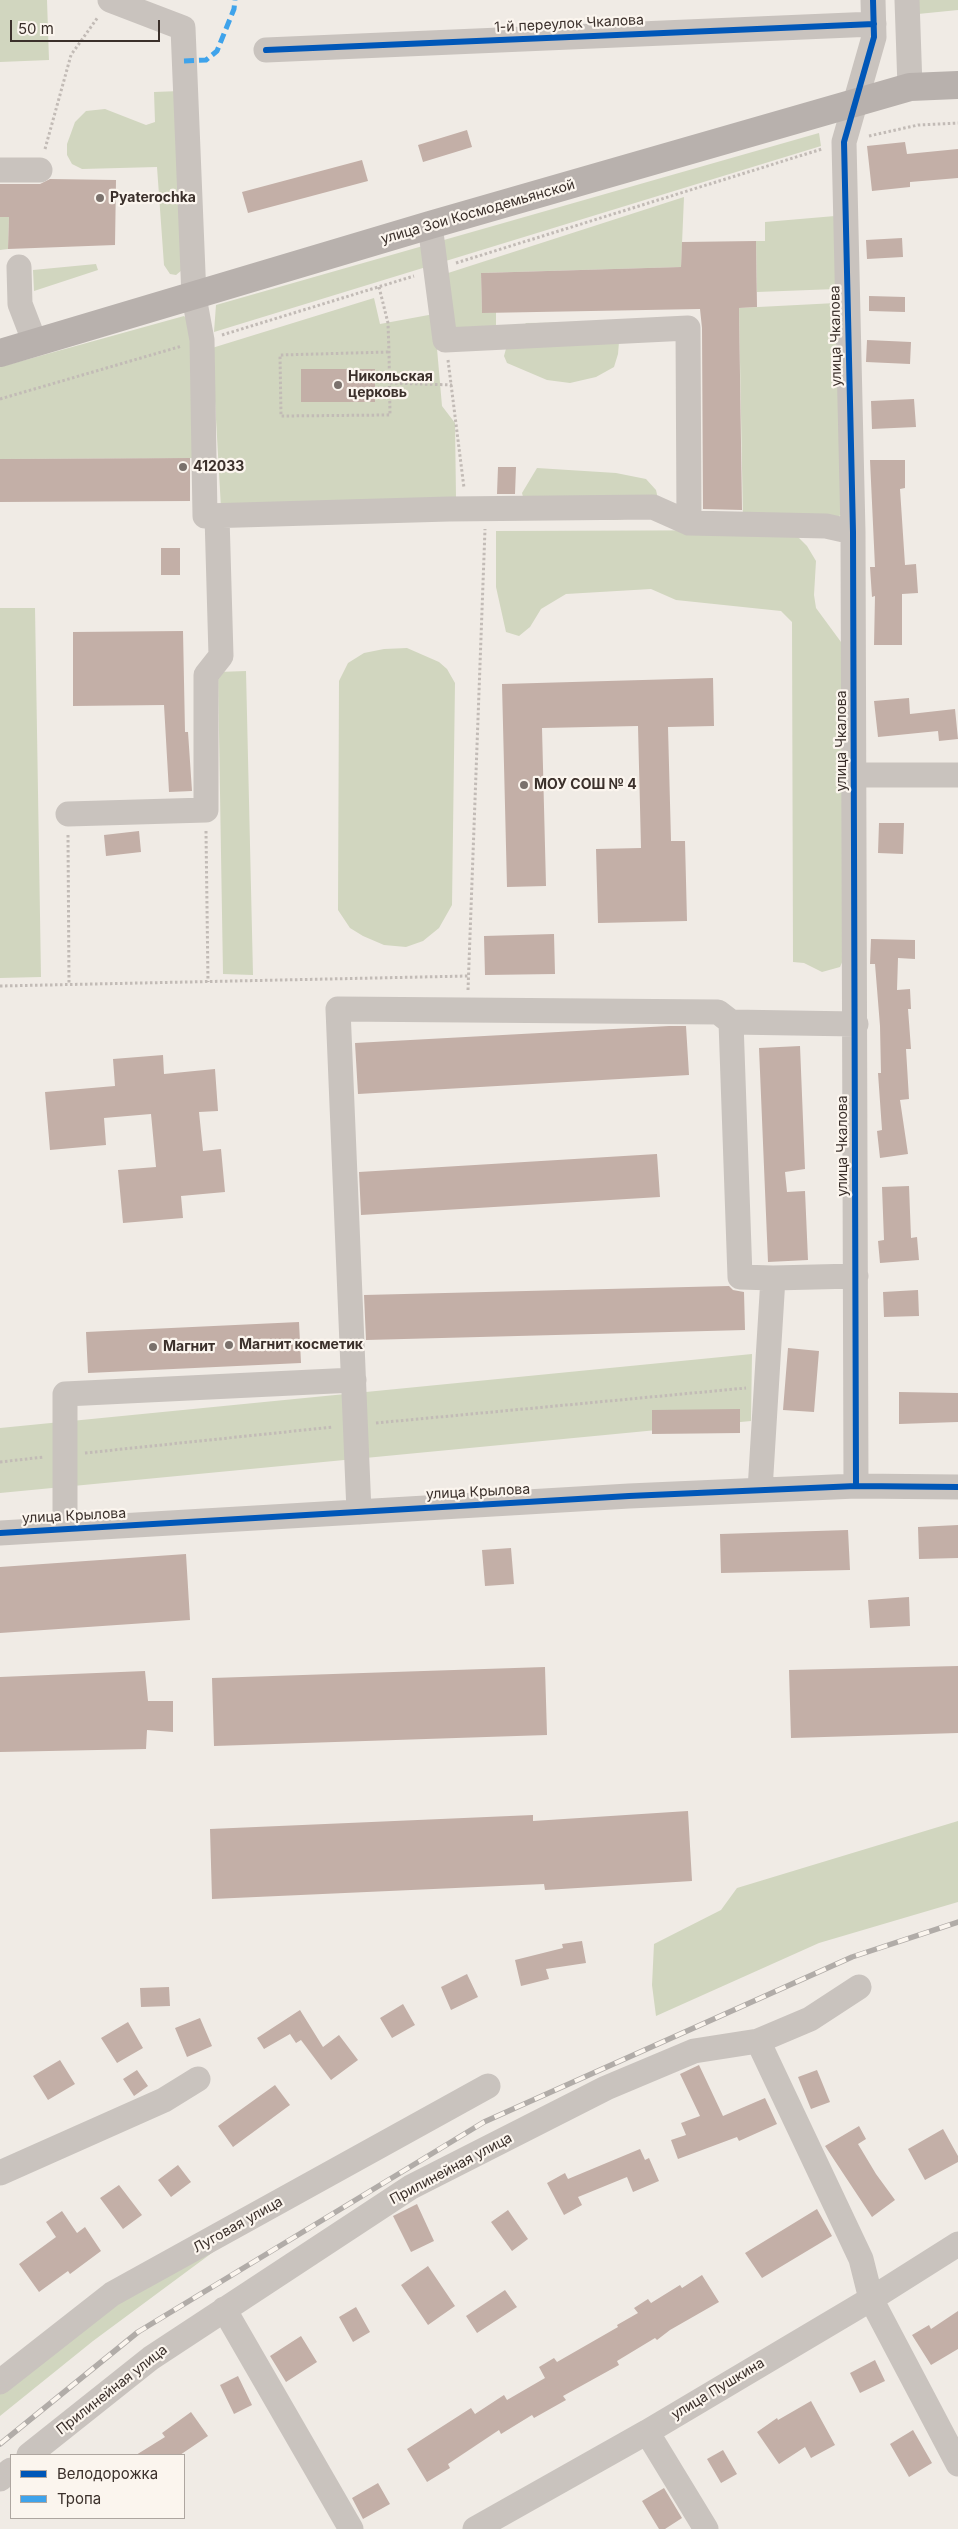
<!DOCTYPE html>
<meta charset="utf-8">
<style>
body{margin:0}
#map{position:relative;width:958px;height:2529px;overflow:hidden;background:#f0ebe5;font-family:Inter,sans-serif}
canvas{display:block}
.legend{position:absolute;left:10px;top:2454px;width:175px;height:65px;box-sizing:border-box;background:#fbf5ee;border:1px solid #aea6a0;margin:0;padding:6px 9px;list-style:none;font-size:15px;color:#3b302b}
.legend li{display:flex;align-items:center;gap:10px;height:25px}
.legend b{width:25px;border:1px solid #aea6a0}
.scale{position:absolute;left:10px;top:20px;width:150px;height:22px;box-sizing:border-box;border:2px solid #3b302b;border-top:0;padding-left:6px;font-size:15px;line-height:18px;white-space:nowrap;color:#3b302b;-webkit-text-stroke:4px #fbf5ee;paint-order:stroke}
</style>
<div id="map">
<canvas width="958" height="2529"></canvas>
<ul class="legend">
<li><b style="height:6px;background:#0057b8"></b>Велодорожка</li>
<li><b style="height:6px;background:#3fa3eb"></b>Тропа</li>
</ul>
<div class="scale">50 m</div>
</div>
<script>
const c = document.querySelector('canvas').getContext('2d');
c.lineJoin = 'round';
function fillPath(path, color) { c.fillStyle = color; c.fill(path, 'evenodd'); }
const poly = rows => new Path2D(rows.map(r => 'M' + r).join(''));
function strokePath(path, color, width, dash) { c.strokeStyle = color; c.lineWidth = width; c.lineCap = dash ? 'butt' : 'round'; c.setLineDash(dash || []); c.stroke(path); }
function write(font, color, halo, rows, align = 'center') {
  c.font = font + ' Inter,sans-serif'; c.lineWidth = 4.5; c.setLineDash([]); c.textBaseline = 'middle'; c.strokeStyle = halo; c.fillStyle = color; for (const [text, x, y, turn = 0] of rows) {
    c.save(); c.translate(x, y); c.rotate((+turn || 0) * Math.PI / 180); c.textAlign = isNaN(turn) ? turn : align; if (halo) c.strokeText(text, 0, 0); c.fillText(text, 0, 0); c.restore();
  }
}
const green = poly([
 [0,0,47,0,49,60,0,62],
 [918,0,958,0,958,10,918,14],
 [180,91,182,270,176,275,170,274,164,265,157,167,82,169,72,164,67,155,67,144,75,122,86,111,105,109,146,125,155,122,154,92],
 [819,133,821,146,214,332,216,305],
 [684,197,681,267,481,273,482,313,496,312,496,332,449,334,445,274],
 [835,216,836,289,757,292,756,241,765,241,765,222],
 [0,217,9,217,8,249,0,250],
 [96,264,98,270,34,291,33,270],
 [374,298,380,324,434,314,442,406,455,423,456,498,221,508,212,348],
 [836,303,841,515,830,521,743,521,739,308],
 [184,316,192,323,192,458,0,459,0,367],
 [587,322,619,342,618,354,614,367,596,377,570,383,547,380,507,363,504,356,507,345,526,323],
 [537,468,616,473,646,479,656,490,658,499,641,517,616,520,539,519,528,516,522,493],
 [791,530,807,546,816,561,814,595,816,608,841,642,844,958,840,967,822,972,804,963,793,962,792,622,781,611,676,600,651,589,566,594,541,609,530,627,519,636,506,632,496,587,496,531],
 [0,608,35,608,41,977,0,978],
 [407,648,439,662,447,669,455,683,452,905,439,928,423,941,406,947,384,945,363,936,350,928,338,910,339,681,348,663,364,653,384,649],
 [246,671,253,975,223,974,218,672],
 [752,1354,751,1421,0,1493,0,1428],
 [958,1821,958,1902,819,1943,656,2016,652,1985,654,1944,721,1910,737,1888],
 [224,2244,93,2341,0,2416,0,2392,120,2302]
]);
const building = poly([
 [467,130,472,147,423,162,418,145],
 [905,142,907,154,958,149,958,178,910,182,910,187,872,191,867,146],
 [362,160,368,181,248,213,242,192],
 [50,179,116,180,115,245,8,249,9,217,0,217,0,184,40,184],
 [902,238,903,257,867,259,866,240],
 [756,241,757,307,739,308,742,510,703,509,702,328,700,309,482,313,481,273,681,267,682,242],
 [869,296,905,297,905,312,869,311],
 [867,340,911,342,910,364,866,362],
 [301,369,375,369,375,402,301,402],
 [914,399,916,427,872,429,871,401],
 [190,458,190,501,0,502,0,459],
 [870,460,905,460,905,488,900,489,905,565,916,564,918,593,902,594,902,645,874,645,875,596,872,597,870,567,875,567],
 [498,467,516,467,515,494,497,494],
 [161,548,180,548,180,575,161,575],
 [183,631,185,732,188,732,192,791,169,792,164,705,73,706,73,632],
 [713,678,714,726,668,727,671,841,685,841,687,921,598,923,596,849,641,848,638,726,542,728,546,886,507,887,502,684],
 [909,698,910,714,955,709,958,739,939,741,938,731,878,737,874,701],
 [879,823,904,823,903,854,878,853],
 [139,831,141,852,106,856,104,835],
 [554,934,555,974,485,975,484,936],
 [871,939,915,940,915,959,898,958,897,990,910,989,911,1009,908,1009,911,1049,906,1049,909,1099,900,1100,908,1154,880,1158,877,1131,882,1130,878,1073,881,1073,880,1026,875,964,870,964],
 [669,1026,686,1026,689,1075,358,1094,355,1043],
 [800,1046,805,1169,785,1172,787,1192,805,1191,808,1260,768,1262,759,1048],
 [163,1055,164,1074,215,1069,218,1111,199,1112,203,1151,221,1149,225,1192,181,1196,183,1218,123,1223,118,1170,156,1167,151,1114,104,1118,106,1145,50,1150,45,1092,115,1086,113,1059],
 [657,1154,660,1197,361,1215,359,1172],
 [909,1186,911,1238,917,1237,919,1260,880,1263,878,1241,884,1240,882,1187],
 [729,1286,733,1290,744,1292,745,1330,366,1340,364,1295],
 [918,1290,919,1316,884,1317,883,1292],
 [299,1322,301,1363,88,1373,86,1332],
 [788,1348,819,1351,814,1412,783,1410],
 [899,1392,958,1393,958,1422,899,1424],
 [740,1409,740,1433,652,1434,652,1410],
 [958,1525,958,1558,919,1559,918,1527],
 [848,1530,850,1570,721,1573,720,1534],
 [511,1548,514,1584,485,1586,482,1550],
 [186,1554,190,1620,0,1633,0,1567],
 [909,1597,910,1626,870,1628,868,1600],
 [958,1666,958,1733,791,1738,789,1670],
 [545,1667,547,1735,214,1746,212,1678],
 [145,1671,148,1701,173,1701,173,1732,147,1730,146,1749,0,1752,0,1677],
 [688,1811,692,1881,545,1890,544,1884,212,1899,210,1829,533,1815,533,1821],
 [582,1941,586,1963,546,1969,549,1979,521,1986,515,1960,563,1948,562,1944],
 [467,1974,478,1997,451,2010,441,1987],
 [169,1987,170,2006,141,2007,140,1988],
 [403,2004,415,2025,392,2038,380,2018],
 [300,2010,323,2047,339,2035,358,2060,331,2080,301,2040,296,2043,290,2034,264,2049,257,2038],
 [200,2018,212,2046,187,2057,175,2028],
 [128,2022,143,2048,117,2063,101,2038],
 [60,2060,75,2084,48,2100,33,2076],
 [699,2065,723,2116,765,2098,777,2124,739,2141,737,2137,678,2159,671,2140,686,2135,681,2123,700,2116,680,2074],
 [137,2070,148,2086,134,2096,123,2079],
 [817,2070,830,2102,811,2109,798,2077],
 [275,2085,290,2105,233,2147,218,2126],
 [859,2126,866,2139,858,2144,876,2174,895,2200,872,2217,825,2146],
 [943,2129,958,2156,958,2162,925,2180,908,2149],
 [640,2149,645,2160,649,2158,659,2181,633,2192,627,2177,578,2197,582,2205,564,2215,547,2183,565,2173,568,2179],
 [178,2165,191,2182,171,2197,158,2180],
 [119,2185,142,2215,123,2229,100,2198],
 [417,2204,434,2241,411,2252,393,2216],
 [817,2209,832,2236,762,2278,745,2253],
 [508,2210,528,2239,512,2251,491,2222],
 [62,2211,77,2233,85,2227,101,2251,70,2274,68,2271,39,2292,19,2264,56,2237,46,2222],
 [428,2266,455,2306,428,2325,401,2285],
 [702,2275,719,2302,670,2330,657,2340,655,2338,617,2361,619,2365,563,2396,566,2400,534,2418,532,2415,501,2434,499,2430,448,2464,450,2468,427,2482,407,2449,471,2408,475,2414,504,2395,507,2400,545,2378,539,2367,554,2358,557,2362,618,2327,617,2325,638,2313,634,2308,648,2299,651,2303,680,2285,682,2288],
 [505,2290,517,2307,477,2333,466,2316],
 [356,2307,370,2332,353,2342,339,2317],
 [958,2311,958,2349,931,2365,912,2335,929,2325,931,2329],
 [301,2336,317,2362,286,2382,270,2356],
 [875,2360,885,2381,860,2393,850,2373],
 [238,2376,252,2405,234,2414,220,2385],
 [811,2401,835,2445,811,2458,805,2447,779,2464,757,2432,777,2418,778,2420],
 [191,2412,208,2436,180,2455,136,2455,165,2437,162,2433],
 [913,2430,932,2463,909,2477,890,2444],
 [723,2450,737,2474,721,2483,707,2459],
 [378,2483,390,2504,363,2519,352,2498],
 [664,2488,682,2518,665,2529,659,2529,642,2501]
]);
const path = poly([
 [869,136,918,125,958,123],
 [45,149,71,55,98,17],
 [456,263,822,149],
 [379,287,388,323,389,352,390,415,281,416,280,355,389,352],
 [222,335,414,276],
 [448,360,464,488],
 [390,383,452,385],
 [0,399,182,346],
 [206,831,208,982],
 [68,835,69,984],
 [0,986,468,976],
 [468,990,485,529],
 [376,1423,746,1388],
 [85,1453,333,1427],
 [0,1462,44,1457]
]);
const minor = poly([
 [110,0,183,28,194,297,202,340,205,516,449,509,653,507,689,523,826,526,853,532],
 [907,0,910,87],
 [266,50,874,24],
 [0,170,40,170],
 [430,225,445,340,688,328,689,523],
 [19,267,20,304,35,343],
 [855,775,958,775],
 [68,814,206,810,206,675,221,656,217,516],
 [773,1278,740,1277,731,1022,856,1024],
 [856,1486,853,532,844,142,874,37,873,0],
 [760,1490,773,1278,856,1276],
 [359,1512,338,1009,718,1012,731,1022],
 [65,1529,65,1394,354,1380],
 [0,1533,629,1496,856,1486,958,1487],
 [758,2041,861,2259,871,2299,958,2464],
 [0,2173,164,2100,198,2079],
 [224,2309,351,2529],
 [0,2382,112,2294,488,2086],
 [647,2432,706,2529],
 [29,2455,151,2358,411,2187,606,2088,694,2051,758,2041,810,2019,859,1987],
 [0,2479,11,2470],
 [475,2529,647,2432,871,2299,958,2244]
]);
const major = poly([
 [0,353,430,225,910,87,958,85]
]);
const rail = poly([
 [0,2444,138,2332,484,2122,852,1957,958,1922]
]);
const quiet = poly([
 [184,61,206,60,217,51,234,9,235,0]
]);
const cycleway = poly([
 [266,50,874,24],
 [856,1486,853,532,844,142,874,37,873,0],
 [0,1533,629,1496,856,1486,958,1487]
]);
const markers = [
 [100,198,5,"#7a716c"],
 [338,385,5,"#7a716c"],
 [183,467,5,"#7a716c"],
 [524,785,5,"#7a716c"],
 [229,1345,5,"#7a716c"],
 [153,1347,5,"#7a716c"]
];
const streetNames = [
 ["1-й переулок Чкалова",569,24,-3],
 ["улица Зои Космодемьянской",478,212,-16],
 ["улица Чкалова",836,336,-91],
 ["улица Чкалова",842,741,-90],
 ["улица Чкалова",843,1146,-90],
 ["улица Крылова",478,1492,-3],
 ["улица Крылова",74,1516,-3],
 ["Прилинейная улица",451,2169,-28],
 ["Луговая улица",238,2225,-29],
 ["улица Пушкина",718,2389,-31],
 ["Прилинейная улица",112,2390,-38]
];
const poiNames = [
 ["Pyaterochka",110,198],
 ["Никольская",348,377],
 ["церковь",348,393],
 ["412033",193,467],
 ["МОУ СОШ № 4",534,785],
 ["Магнит косметик",239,1345],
 ["Магнит",163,1347]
];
fillPath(green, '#d1d6bf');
fillPath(building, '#c3afa7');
strokePath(path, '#c2bbb6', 3, [2.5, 2.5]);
strokePath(minor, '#c9c3be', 25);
strokePath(major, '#b8b1ad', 28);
strokePath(rail, '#b1aca8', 5.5);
strokePath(rail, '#fbf5ee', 4, [11]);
strokePath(quiet, '#3fa3eb', 5, [10, 5]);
strokePath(cycleway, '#0057b8', 6);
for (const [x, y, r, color] of markers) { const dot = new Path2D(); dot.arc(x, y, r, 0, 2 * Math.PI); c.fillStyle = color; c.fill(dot); strokePath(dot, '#fbf5ee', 2); }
write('14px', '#3b302b', '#fbf5ee', streetNames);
write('bold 14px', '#3b302b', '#fbf5ee', poiNames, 'left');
</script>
